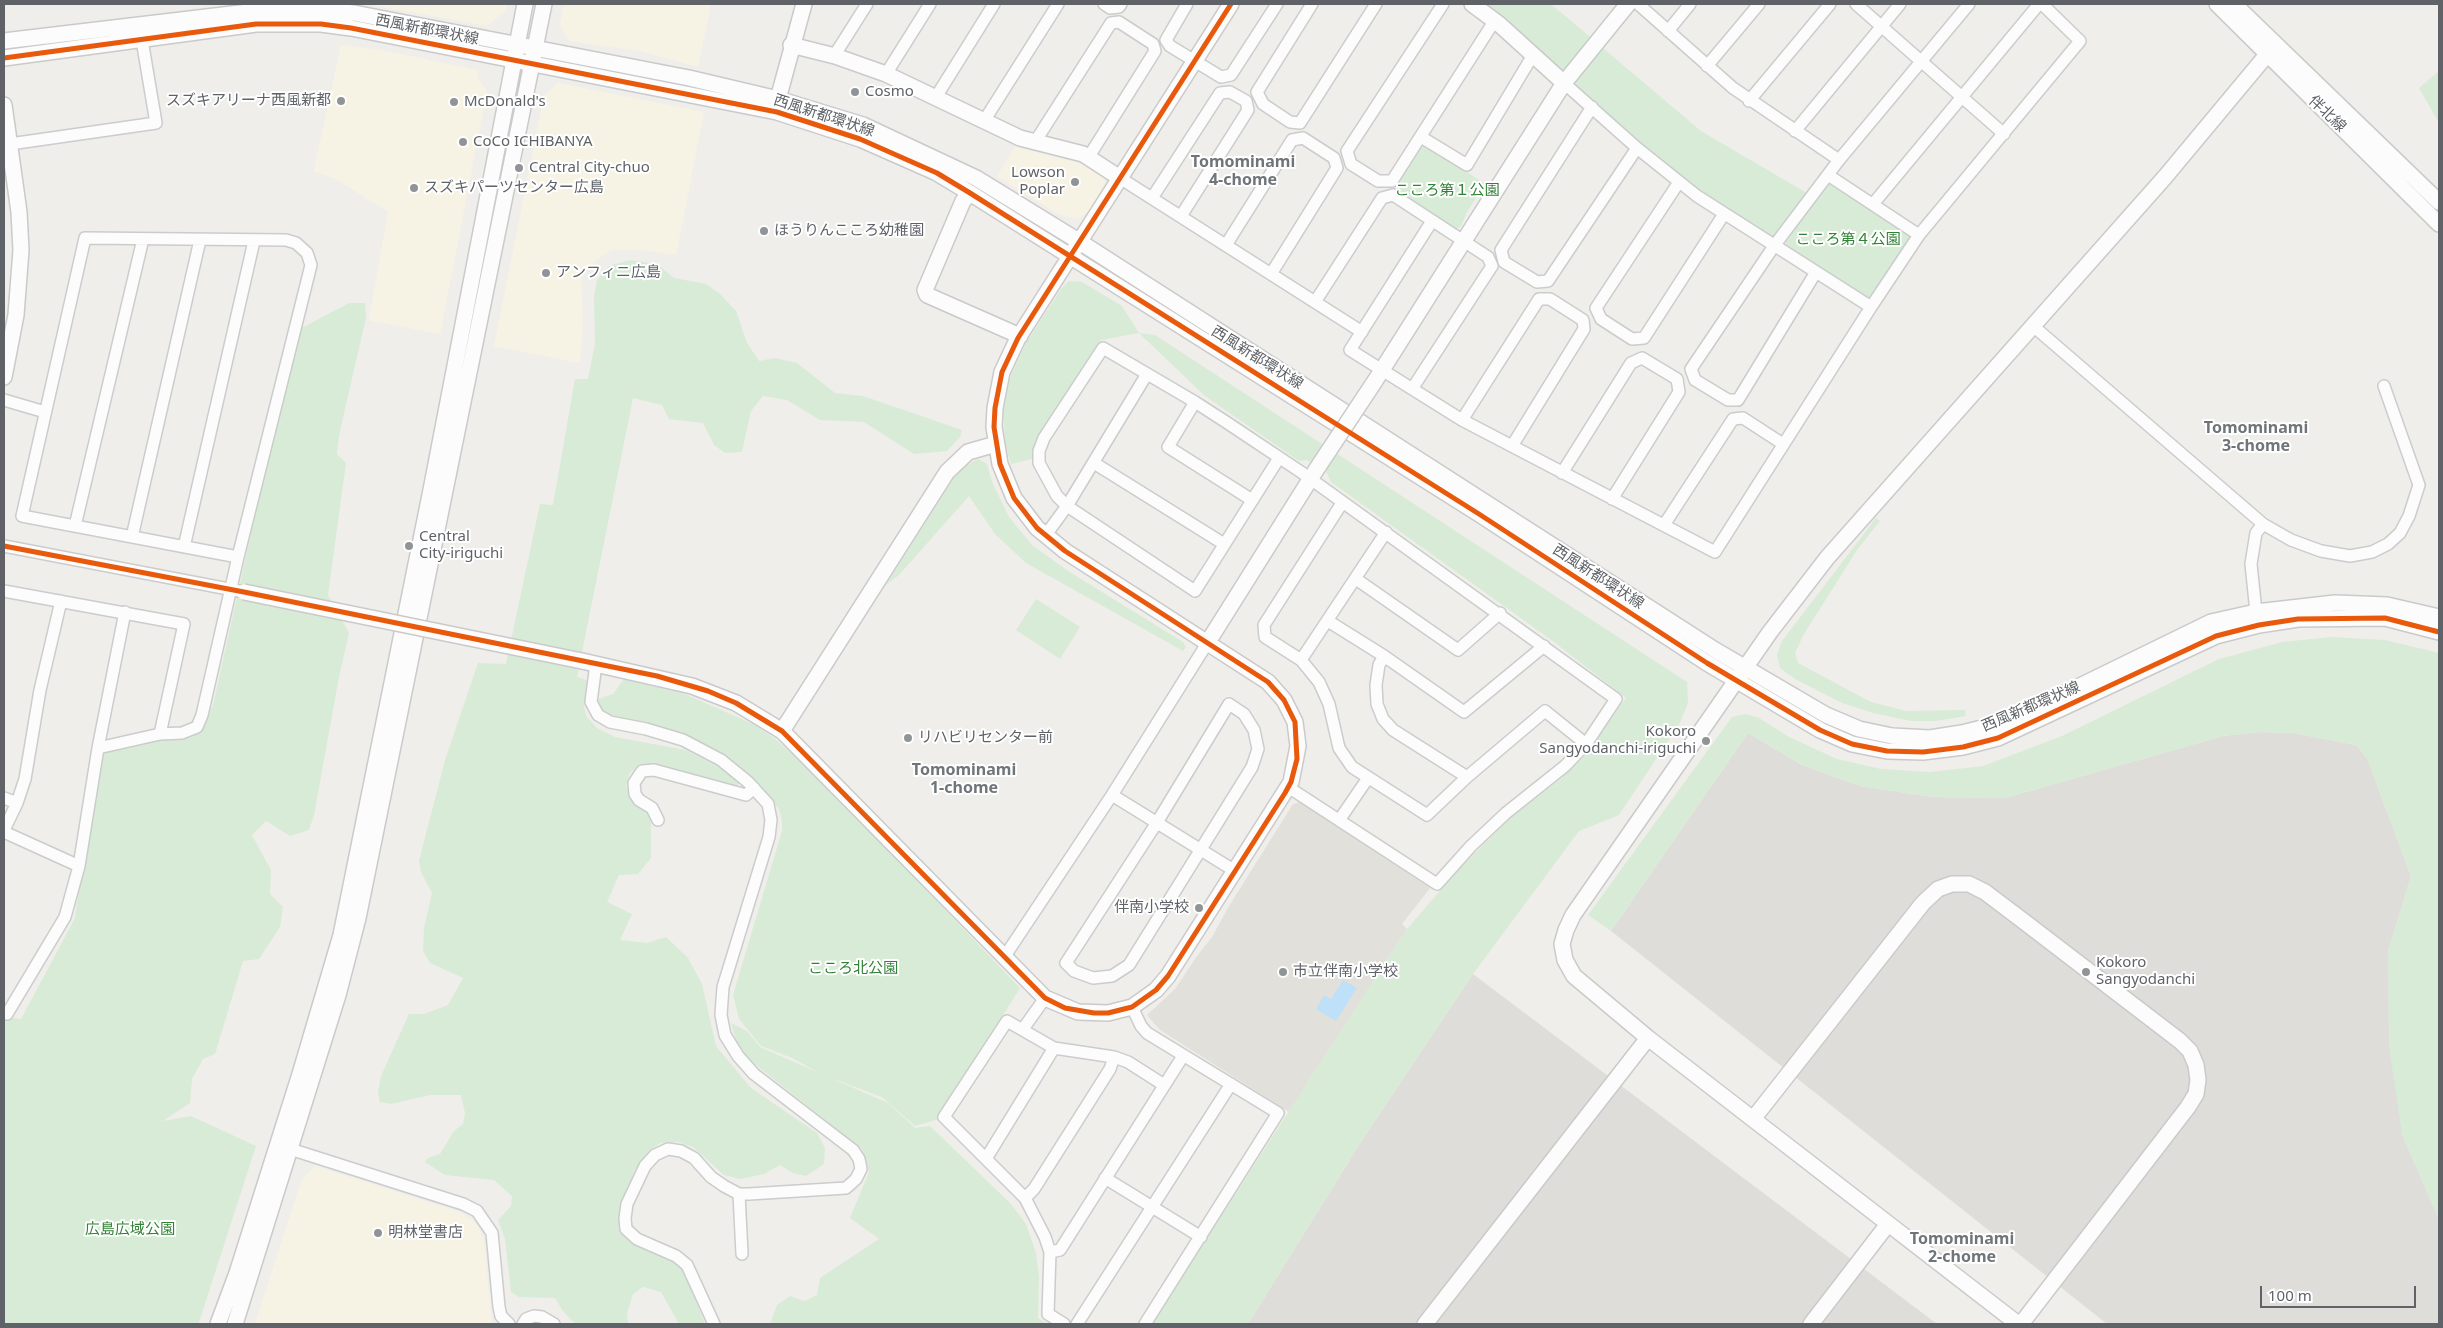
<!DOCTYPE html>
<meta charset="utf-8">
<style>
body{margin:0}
#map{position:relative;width:2443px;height:1328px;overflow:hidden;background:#efeeea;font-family:"Noto Sans",sans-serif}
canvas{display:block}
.frame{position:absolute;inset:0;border:5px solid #5f6368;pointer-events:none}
.scale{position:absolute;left:2260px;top:1286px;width:156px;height:22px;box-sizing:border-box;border:2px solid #5f6368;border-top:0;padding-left:6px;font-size:15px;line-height:18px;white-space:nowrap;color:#5f6368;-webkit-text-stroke:4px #fff;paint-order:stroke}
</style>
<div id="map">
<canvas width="2443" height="1328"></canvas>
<div class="frame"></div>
<div class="scale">100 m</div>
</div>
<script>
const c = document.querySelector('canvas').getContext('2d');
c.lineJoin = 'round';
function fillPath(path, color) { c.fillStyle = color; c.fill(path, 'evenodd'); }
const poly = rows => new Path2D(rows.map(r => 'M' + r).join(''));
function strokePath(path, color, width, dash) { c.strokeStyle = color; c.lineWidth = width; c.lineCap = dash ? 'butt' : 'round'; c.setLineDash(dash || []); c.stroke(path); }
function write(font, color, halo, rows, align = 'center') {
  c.font = font + ' "Noto Sans","Noto Sans JP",sans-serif'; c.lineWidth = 4; c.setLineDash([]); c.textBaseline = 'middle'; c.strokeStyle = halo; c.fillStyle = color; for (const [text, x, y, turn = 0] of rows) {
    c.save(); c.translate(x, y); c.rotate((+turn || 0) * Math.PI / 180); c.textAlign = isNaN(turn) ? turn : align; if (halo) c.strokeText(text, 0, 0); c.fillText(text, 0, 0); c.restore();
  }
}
const commercial = poly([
 [367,4,507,4,505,11,487,26],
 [564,4,711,4,698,67,640,51,569,41,560,24],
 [341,45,386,51,478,70,477,77,487,91,440,334,369,320,388,212,336,179,314,171],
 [558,83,704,112,676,255,642,250,611,250,586,268,581,278,583,320,580,363,494,346,544,96],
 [1015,147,1079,163,1103,177,1105,184,1089,210,1079,219,1058,214,997,176],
 [315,1166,459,1212,472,1220,479,1228,484,1242,492,1324,255,1324,302,1179]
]);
const industrial = poly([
 [2259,732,2293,733,2356,745,2367,758,2411,876,2388,952,2402,1134,2439,1219,2439,1324,2107,1324,1611,931,1748,733,1802,765,1860,786,1933,797,2005,798,2223,736],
 [1473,974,1937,1324,1248,1324,1362,1140]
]);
const education = poly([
 [1300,802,1430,888,1402,924,1407,929,1289,1112,1160,1030,1147,1015,1175,989,1197,956,1212,937,1229,906,1293,804]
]);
const green = poly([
 [1472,4,1551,4,1701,131,1812,196,1774,246,1666,172],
 [2439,71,2439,123,2419,88],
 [1427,146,1485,184,1467,212,1461,226,1455,230,1399,192,1396,185,1420,147],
 [1832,183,1909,230,1911,238,1872,297,1865,299,1787,250,1786,242,1825,185],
 [630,260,657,264,674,278,706,284,720,294,736,311,747,343,759,361,775,358,797,363,835,393,863,396,962,430,960,437,947,451,914,454,864,422,820,420,787,400,763,396,751,411,742,452,725,453,714,445,703,423,669,419,662,405,633,398,577,677,589,681,584,708,587,717,597,728,615,737,686,750,722,769,739,783,737,787,727,786,654,764,639,764,629,774,626,787,634,803,651,814,651,858,638,874,619,875,607,902,632,914,620,940,647,943,666,937,688,958,702,984,716,1046,751,1088,817,1133,825,1148,824,1164,806,1176,793,1173,780,1165,764,1174,740,1179,724,1175,693,1147,678,1142,660,1143,649,1151,634,1171,620,1213,622,1227,637,1246,677,1262,684,1271,705,1324,679,1324,661,1292,643,1287,633,1294,627,1314,628,1324,575,1324,563,1311,555,1298,519,1297,511,1292,505,1239,498,1220,511,1206,512,1196,494,1180,445,1175,425,1162,428,1158,440,1154,454,1131,463,1124,465,1113,461,1095,430,1095,391,1104,380,1102,378,1093,381,1076,409,1014,424,1014,448,1005,463,978,430,963,423,951,424,928,432,893,421,872,419,861,445,760,478,663,506,664,540,504,553,505,575,379,588,379,595,344,594,297,597,280,609,266],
 [1069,281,1082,282,1122,306,1139,333,1155,335,1687,682,1688,703,1680,723,1619,815,1579,831,1473,974,1362,1140,1248,1324,1151,1324,1407,929,1457,871,1511,817,1561,779,1586,755,1626,698,1554,642,1331,482,1327,473,1307,460,1299,461,1205,396,1139,333,1101,340,1040,438,1036,458,1011,464,1005,444,1004,427,1004,409,1011,375,1026,343,1061,289],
 [349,303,365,303,366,318,339,435,337,454,346,463,328,595,349,633,339,677,314,815,309,830,290,836,266,821,252,835,271,870,270,894,283,907,280,927,259,959,243,961,215,1054,203,1059,192,1079,190,1103,163,1121,191,1116,256,1146,201,1316,198,1324,4,1324,4,1017,21,1019,75,918,97,755,141,737,200,728,213,705,296,331],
 [978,459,987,464,992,482,1009,517,1032,545,1068,571,1183,642,1186,647,1183,651,1026,563,995,534,969,496,899,575,886,585,960,468],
 [1876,518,1880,521,1857,550,1804,634,1795,653,1798,663,1871,702,1906,711,1965,710,1966,716,1936,721,1911,721,1873,713,1842,703,1795,679,1780,668,1777,655,1782,641],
 [1036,599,1080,627,1060,659,1016,630],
 [2331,637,2385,640,2439,653,2439,1219,2402,1134,2389,1046,2388,952,2411,876,2367,758,2356,745,2293,733,2259,732,2223,736,2005,798,1933,797,1860,786,1802,765,1748,733,1611,931,1588,915,1732,717,1746,714,1759,718,1789,737,1837,759,1881,769,1930,772,1983,766,2062,736,2219,659,2282,642],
 [624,679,685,694,755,725,774,738,813,772,1020,988,939,1119,915,1126,882,1097,823,1075,792,1058,761,1046,739,1019,733,995,782,831,782,821,779,809,761,789,723,757,600,713,594,698,599,699,613,694],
 [731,1023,747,1031,760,1047,888,1103,915,1128,930,1126,1011,1204,1026,1224,1036,1253,1039,1277,1038,1318,1047,1324,770,1324,777,1305,790,1296,804,1301,817,1295,820,1278,879,1239,850,1218,869,1172,862,1149,751,1061,738,1047]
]);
const water = poly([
 [1343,980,1357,988,1336,1021,1316,1009,1324,995,1331,999]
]);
const street = poly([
 [1104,4,1110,8,1119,7,1121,4],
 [1187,4,1166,40,1170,46,1221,77,1231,75,1277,4],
 [1312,4,1257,92,1263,104,1290,122,1300,123,1376,4],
 [1443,4,1347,151,1351,164,1378,181,1392,181,1495,20],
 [1638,4,1733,88,1839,160],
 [1856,4,2004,134],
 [1668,31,1690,4],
 [834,56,867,4],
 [1707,66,1759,4],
 [886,74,930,4],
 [936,97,994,4],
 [1749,101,1830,4],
 [1592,107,1501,250,1504,262,1537,282,1548,281,1637,148],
 [984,121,1058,4],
 [1795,131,1900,4],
 [1421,137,1467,165,1533,55],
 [1035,142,1111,23,1119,22,1153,44,1155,51,1088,158],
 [10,144,156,123,142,40],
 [1828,175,1919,235],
 [1120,178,1362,332],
 [1679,182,1596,308,1601,319,1632,339,1644,338,1724,214],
 [1152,198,1220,93,1230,92,1246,101,1248,110,1181,216],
 [1873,204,2039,4],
 [1432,221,1350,350,1462,420,1715,552,1871,307,1697,196,1637,148,1564,83],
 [1226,245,1292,140,1303,138,1334,158,1337,168,1271,274],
 [1816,272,1738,400,1728,400,1695,380,1691,369,1774,246,1839,160,1969,4],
 [1315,302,1382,198,1393,195,1488,257,1492,266,1412,389],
 [1871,307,1919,235,2080,41,2042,4],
 [2032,325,2263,524,2291,540,2321,551,2350,556,2372,552,2388,544,2400,533,2409,516,2419,485,2384,386],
 [4,400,45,412],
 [1195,402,1168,447,1252,500],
 [1462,420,1539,299,1550,299,1583,320,1584,329,1512,446],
 [1279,458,1195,591,1067,506,1057,496,1039,463,1039,451,1044,438,1103,348,1195,402,1226,422,1301,472,1616,699,1586,744,1565,766,1506,813,1471,846,1437,884,1288,787],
 [1094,463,1224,544],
 [1562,473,1631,363,1642,358,1677,379,1679,392,1612,499],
 [1342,503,1264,625,1265,637,1301,660,1319,682,1329,704,1339,748,1352,767,1427,815,1467,777,1545,711,1586,744],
 [1664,525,1733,419,1743,418,1783,444],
 [75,526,143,239],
 [1045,536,1067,506,1147,374],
 [132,537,200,240],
 [4,546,239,591],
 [184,547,254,241],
 [1356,579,1458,650,1500,613],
 [4,591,184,624,160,734],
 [2256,612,2251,564,2256,533,2263,524],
 [1328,621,1384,656,1464,712,1544,646],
 [1384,656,1379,665,1376,685,1377,704,1383,719,1393,730,1467,777],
 [1301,660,1386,532],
 [596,664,591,702,598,715,610,722,646,729,683,740,721,760,748,782,768,804,771,820,769,837,723,987,721,1015,725,1035,738,1056,754,1074,853,1150,859,1159,861,1169,856,1179,846,1188,749,1194,739,1194,724,1186,711,1177,694,1158,681,1151,668,1149,655,1155,645,1166,627,1204,625,1218,626,1229,637,1239,676,1256,687,1265,714,1324],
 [1229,704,1244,714,1254,730,1258,749,1252,767,1129,965,1112,976,1093,978,1074,971,1066,963,1156,824,1229,704],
 [98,748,160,734,182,733,197,727,202,715,238,557,311,265,307,253,296,243,286,240,85,238,22,516,238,557],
 [1112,795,1235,871],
 [4,798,17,803],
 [1340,819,1368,778],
 [658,820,652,808,639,800,635,794,634,783,642,771,654,770,746,795,754,788],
 [4,830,17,803,25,779,40,690,61,601],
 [4,832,79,866],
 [1005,956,1112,795,1208,642],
 [1132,1007,1141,1026,1147,1033,1278,1113,1145,1324],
 [4,1013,7,1014,65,917,79,866,98,748,125,612],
 [1023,1029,1045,998],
 [290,1149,463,1204,477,1211,492,1233,499,1307,501,1316,509,1324],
 [987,1157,1054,1048],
 [1105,1178,1201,1237],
 [739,1194,742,1254],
 [1025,1198,1034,1189,1110,1069,1114,1057],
 [1050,1252,1060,1250,1183,1056],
 [523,1324,526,1319,534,1316,542,1317,554,1324],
 [1064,1324,1048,1314,1050,1252,1045,1237,1025,1198,944,1117,1007,1021,1054,1048,1114,1057,1128,1062,1164,1085],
 [1077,1324,1231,1084]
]);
const secondary = poly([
 [1472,4,1499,24,1564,83],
 [2217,4,2439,224],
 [2234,4,2439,202],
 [4,41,257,11,306,9,354,13,689,78,778,99,863,125,976,178,1080,242,1715,650,1826,715,1859,729,1892,736,1930,738,1962,733,1998,724,2043,704,2211,622,2256,612,2335,603,2387,605,2439,617],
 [791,45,835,56,886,74,1020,138,1083,154,1120,178],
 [4,58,256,24,321,24,351,28,777,112,860,139,937,173,970,193,1479,514,1707,663,1820,730,1852,744,1887,751,1923,752,1963,747,1998,738,2216,636,2259,625,2298,619,2385,618,2439,632],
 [778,99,804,4],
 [4,105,19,212,21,250,16,315,4,377],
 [970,193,963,201,925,290,927,295,1020,336],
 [1375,381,1564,83,1628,4],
 [1208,642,1316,470],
 [582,661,692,686,736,703,782,731,1045,998,1078,1012,1108,1013,1132,1007,1156,990,1168,976,1291,782,1298,746,1295,722,1284,700,1268,682,1065,551,1037,528,1014,498,1000,464,994,427,995,408,1002,372,1018,338,1231,4],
 [782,731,947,472,968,452,996,444],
 [1753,1119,1923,903,1938,889,1952,884,1969,884,1985,892,2022,920,2180,1041,2190,1051,2196,1065,2198,1080,2196,1094,2188,1107,2021,1324],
 [218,1324,237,1273,300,1074,341,935,430,495,525,4],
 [235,1324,338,995,358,918,544,4],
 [1425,1324,1648,1038],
 [1811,1324,1888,1224],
 [2018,1324,1648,1038,1574,976,1565,960,1562,944,1566,930,1573,915,1770,632,1827,558,2165,177,2275,45]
]);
const secondaryBridge = poly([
 [1316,470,1375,381],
 [244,592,582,661]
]);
const cycleway = poly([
 [4,58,256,24,321,24,351,28,777,112,860,139,937,173,970,193,1479,514,1707,663,1820,730,1852,744,1887,751,1923,752,1963,747,1998,738,2216,636,2259,625,2298,619,2385,618,2439,632],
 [4,546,244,592,657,676,708,691,736,703,782,731,1045,998,1065,1008,1094,1013,1108,1013,1132,1007,1156,990,1168,976,1285,793,1291,782,1297,759,1295,722,1284,700,1268,682,1065,551,1037,528,1014,498,1000,464,994,427,995,408,1002,372,1018,338,1231,4]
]);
const markers = [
 [855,92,5,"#919496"],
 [341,101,5,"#919496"],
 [454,102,5,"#919496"],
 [463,142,5,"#919496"],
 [519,168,5,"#919496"],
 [1075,182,5,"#919496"],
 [414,188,5,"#919496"],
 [764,231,5,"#919496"],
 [546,273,5,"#919496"],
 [409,546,5,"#919496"],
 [908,738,5,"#919496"],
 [1706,741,5,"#919496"],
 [1199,908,5,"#919496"],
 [1283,972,5,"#919496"],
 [2086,972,5,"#919496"],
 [378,1233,5,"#919496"]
];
const streetNames = [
 ["西風新都環状線",427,30,11],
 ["伴北線",2327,114,44],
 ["西風新都環状線",824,116,18],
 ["西風新都環状線",1257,358,32],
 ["西風新都環状線",1598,577,33],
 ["西風新都環状線",2031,707,-23]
];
const poiNames = [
 ["Cosmo",865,92],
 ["スズキアリーナ西風新都",331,101,"right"],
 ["McDonald's",464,102],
 ["CoCo ICHIBANYA",473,142],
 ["Central City-chuo",529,168],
 ["Lowson",1065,173,"right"],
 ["Poplar",1065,190,"right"],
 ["スズキパーツセンター広島",424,188],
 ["ほうりんこころ幼稚園",774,231],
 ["アンフィニ広島",556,273],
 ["Central",419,537],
 ["City-iriguchi",419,554],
 ["Kokoro",1696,732,"right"],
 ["Sangyodanchi-iriguchi",1696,749,"right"],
 ["リハビリセンター前",918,738],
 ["伴南小学校",1189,908,"right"],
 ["Kokoro",2096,963],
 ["Sangyodanchi",2096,980],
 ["市立伴南小学校",1293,972],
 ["明林堂書店",388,1233]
];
const parkNames = [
 ["こころ第１公園",1447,191],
 ["こころ第４公園",1848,240],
 ["こころ北公園",853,969],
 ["広島広域公園",130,1230]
];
const neighbourhoodNames = [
 ["Tomominami",1243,162],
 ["4-chome",1243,180],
 ["Tomominami",2256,428],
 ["3-chome",2256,446],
 ["Tomominami",964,770],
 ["1-chome",964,788],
 ["Tomominami",1962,1239],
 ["2-chome",1962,1257]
];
fillPath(commercial, '#f7f3e4');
fillPath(industrial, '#dfddda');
fillPath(education, '#e2e0da');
fillPath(green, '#d8ebd6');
fillPath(water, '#bfe0f9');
strokePath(street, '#cbcccc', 14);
strokePath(secondary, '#cacacb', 18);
strokePath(street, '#fdfcfc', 11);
strokePath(secondary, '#fdfcfc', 15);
strokePath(secondaryBridge, '#cacacb', 18, []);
strokePath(secondaryBridge, '#fdfcfc', 15);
strokePath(cycleway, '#e8590c', 5);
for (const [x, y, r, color] of markers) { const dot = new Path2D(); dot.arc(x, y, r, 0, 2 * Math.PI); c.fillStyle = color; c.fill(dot); strokePath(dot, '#fff', 2); }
write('15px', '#5f6368', '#fff', streetNames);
write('15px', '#5f6368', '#fff', poiNames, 'left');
write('15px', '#348238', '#fff', parkNames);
write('bold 16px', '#70757a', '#fff', neighbourhoodNames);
</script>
